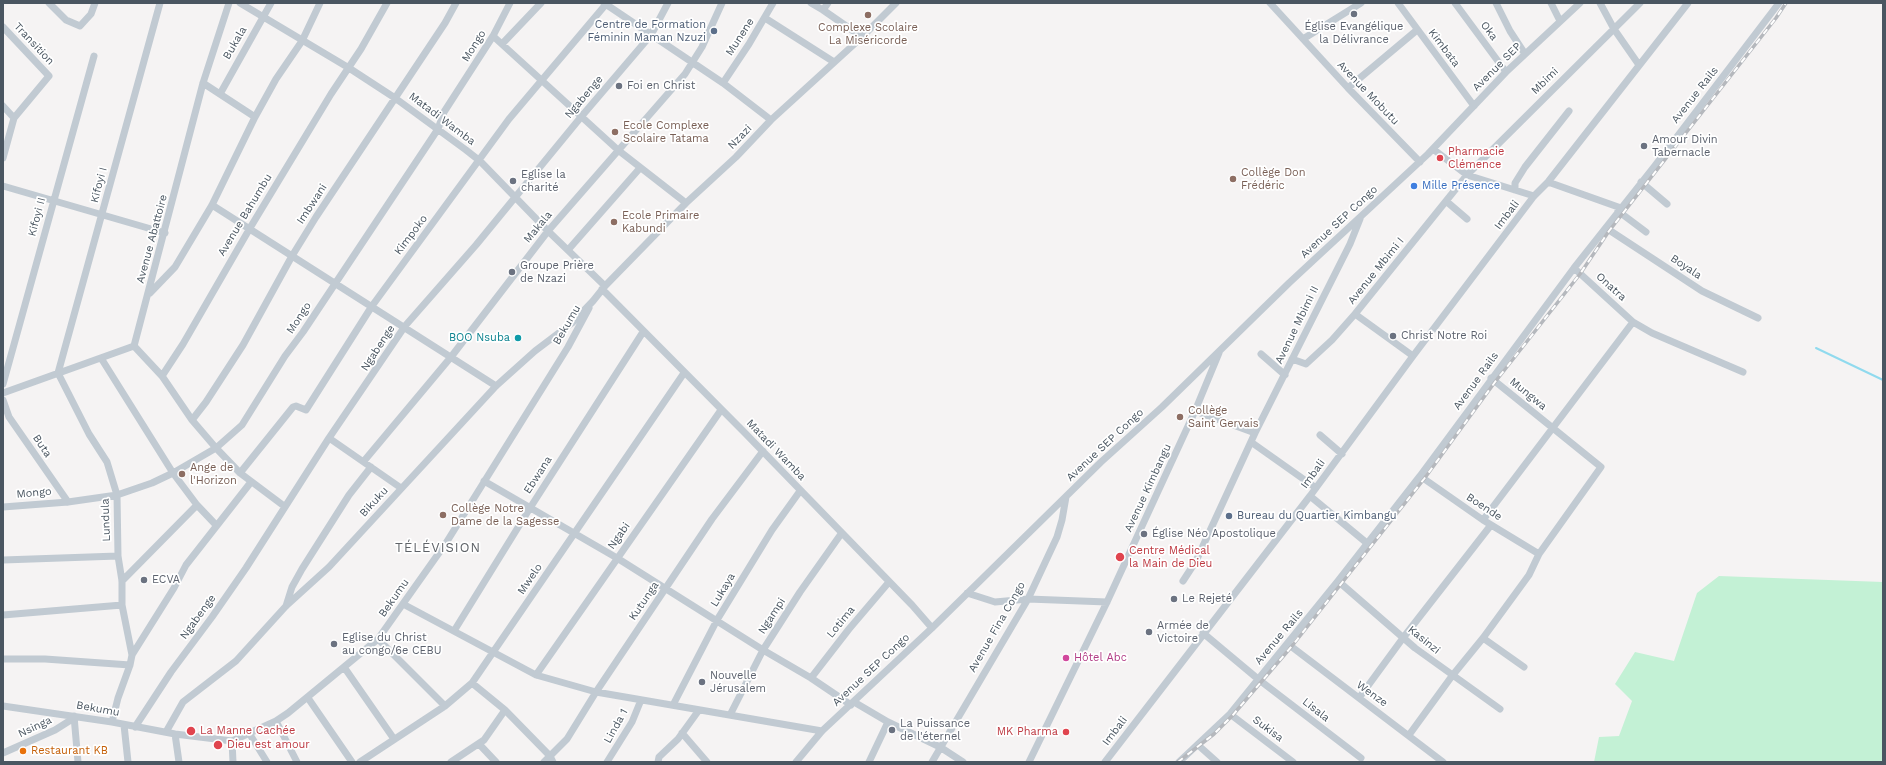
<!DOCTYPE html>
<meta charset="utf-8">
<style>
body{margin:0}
#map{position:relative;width:1886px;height:765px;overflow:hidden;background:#f5f3f3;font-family:"Work Sans",sans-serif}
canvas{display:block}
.frame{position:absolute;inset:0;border:4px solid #4a5661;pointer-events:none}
</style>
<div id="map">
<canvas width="1886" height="765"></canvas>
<div class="frame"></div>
</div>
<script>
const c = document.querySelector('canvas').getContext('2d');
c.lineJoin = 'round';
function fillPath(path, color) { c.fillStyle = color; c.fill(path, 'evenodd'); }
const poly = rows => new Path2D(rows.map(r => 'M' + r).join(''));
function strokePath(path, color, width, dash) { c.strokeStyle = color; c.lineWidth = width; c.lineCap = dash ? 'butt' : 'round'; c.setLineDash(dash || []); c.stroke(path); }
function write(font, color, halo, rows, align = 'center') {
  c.font = font + ' "Work Sans",sans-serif'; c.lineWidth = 3.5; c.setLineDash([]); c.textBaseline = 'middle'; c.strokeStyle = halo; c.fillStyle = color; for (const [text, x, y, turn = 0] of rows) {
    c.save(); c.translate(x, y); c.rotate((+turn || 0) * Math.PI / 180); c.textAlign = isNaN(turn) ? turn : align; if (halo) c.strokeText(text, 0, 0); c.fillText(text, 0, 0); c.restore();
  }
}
const green = poly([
 [1719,576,1883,582,1883,762,1594,762,1599,737,1619,736,1632,701,1615,684,1635,652,1674,661,1697,593]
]);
const stream = poly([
 [1816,348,1883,380]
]);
const street = poly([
 [49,3,66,20,80,26,91,14,95,3],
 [240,3,349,68,395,98,466,150,480,161,548,231,605,286],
 [604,3,723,83,771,120],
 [811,3,823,10],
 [828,3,823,10,862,37],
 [1270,3,1348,88,1420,162],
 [1398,3,1474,106],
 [1455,3,1506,72],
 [1496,3,1510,31,1525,54],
 [1551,3,1560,21],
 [1600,3,1614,29,1639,65],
 [765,18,834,62],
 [3,27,49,76,14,118,3,158],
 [493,36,618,150,686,203],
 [1303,39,1361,3],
 [502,44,541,3],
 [203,83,255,117],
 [723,83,749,44,773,3],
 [1348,88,1417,30],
 [220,94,271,3],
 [3,106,14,118],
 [1433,149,1467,175,1534,196],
 [1548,182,1621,208],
 [1641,182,1667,204],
 [3,186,165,233],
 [1515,190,1515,183,1525,167,1569,111],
 [1446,201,1467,219],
 [212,205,496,386],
 [1618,211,1646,232],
 [1606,228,1702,291,1758,318],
 [568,250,640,168],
 [1574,268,1633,322,1652,333,1743,372],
 [602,289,744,432,912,605,932,628],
 [150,293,175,267,181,257,212,205,255,117,276,79,302,41,320,3],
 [1355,314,1413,356],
 [134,346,162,376,192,420,216,448,240,473,284,506],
 [1261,354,1285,375],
 [101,358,173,473,197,505,216,525],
 [1292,359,1306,364,1332,340,1355,314,1467,175,1640,3],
 [162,376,183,344,250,228,331,94,361,49,387,3],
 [3,384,94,56],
 [3,393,134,346,203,83,229,3],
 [3,400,9,417,68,502],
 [1195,411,1255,433],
 [192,420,206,402,243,345,292,256,316,217,445,23,456,3],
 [1320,435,1342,454],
 [329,438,401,488],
 [1251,442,1316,488],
 [364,461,451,357,548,231,685,74,702,47,722,3],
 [240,473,293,407,296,406,306,410,372,306,509,119,607,3],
 [1420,476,1483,520,1539,554],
 [484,481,617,558,763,650,811,678,851,705],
 [1310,496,1368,544],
 [3,507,68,502,117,495,152,483,173,473,216,448,242,425,285,356,303,332,438,129,444,112,493,36,510,3],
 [1483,520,1633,322],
 [3,560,118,556],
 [122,581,197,505],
 [1183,581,1196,561,1255,433,1350,244,1360,219],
 [1338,581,1415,648,1500,709],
 [967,593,995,602,1028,599,1107,602],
 [403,604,536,675,596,692,822,731],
 [286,606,292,587,302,569,349,495,371,467],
 [3,615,122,605],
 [454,631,530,508,643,332],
 [1203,633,1258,679,1361,758],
 [1483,638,1524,667],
 [378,639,445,706],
 [1288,644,1443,762],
 [132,655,122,605,122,581,118,556,117,495,107,462,89,434,58,373,160,3],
 [3,659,45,659,130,665],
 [344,667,394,739],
 [536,675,721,410],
 [811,678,849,629,889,582],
 [472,683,505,710,550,756,553,762],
 [308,698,352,762],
 [1359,698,1403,638,1491,525],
 [854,702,888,722,940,747,963,762],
 [673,705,717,620,772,530,800,491],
 [3,706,112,722,175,734,232,741,276,721,288,713,378,639,446,543,568,347,589,308],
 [1230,714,1293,762],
 [730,715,763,650,800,592,841,534],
 [74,716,78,762],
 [276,721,297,762],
 [112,722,118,698,130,665,132,655,174,588,186,565,251,482],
 [124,725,128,762],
 [135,727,171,672,212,617,246,568,329,438,405,326,476,245,581,117,651,35,668,3],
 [166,732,183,702,236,661,286,606,329,567,496,386,535,351,572,323,593,301,605,286,686,203,736,157,771,120,862,37,896,3],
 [249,733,267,762],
 [682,733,707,762],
 [175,734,179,762],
 [1409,735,1452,676,1483,638,1529,575,1539,554,1601,467,1491,378],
 [232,741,233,762],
 [479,744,496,762],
 [1198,745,1217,762],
 [3,753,55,730,74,718],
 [360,762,445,706,472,683,684,373],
 [451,762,484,740,505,710],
 [544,762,567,739,596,692,712,519,763,451],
 [607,762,632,722,641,700],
 [658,762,659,757,678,739,699,710],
 [796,762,822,731,932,628,1101,462,1162,407,1289,283,1428,154,1506,72,1580,3],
 [869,762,888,722],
 [932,762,1028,599,1057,537,1062,520,1066,497],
 [1029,762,1107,602,1195,411,1219,353],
 [1105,762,1310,496,1413,356,1534,196,1548,182,1688,3],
 [1179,762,1230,714,1338,581,1420,476,1574,268,1654,167,1779,3]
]);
const rail = poly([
 [1178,762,1214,734,1232,716,1292,646,1424,479,1495,382,1580,274,1609,231,1776,18,1786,3]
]);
const markers = [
 [1354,14,4,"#6b7280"],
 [868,15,4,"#8d6e63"],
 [714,31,4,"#5c6f8a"],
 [619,86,4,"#6b7280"],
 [615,132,4,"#8d6e63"],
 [1644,146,4,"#6b7280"],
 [1440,158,4,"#e0444e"],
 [1233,179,4,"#8d6e63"],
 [513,181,4,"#6b7280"],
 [1414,186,4,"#3f7fe0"],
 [614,222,4,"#8d6e63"],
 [512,272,4,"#6b7280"],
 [1393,336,4,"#6b7280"],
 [518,338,4,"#0f9aa8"],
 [1180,417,4,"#8d6e63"],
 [182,474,4,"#8d6e63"],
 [443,515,4,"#8d6e63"],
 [1229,516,4,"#5c6f8a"],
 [1144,534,4,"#6b7280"],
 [1120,557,5,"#e0444e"],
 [144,580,4,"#6b7280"],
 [1174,599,4,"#6b7280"],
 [1149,632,4,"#6b7280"],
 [334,644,4,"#6b7280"],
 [1066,658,4,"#d1479c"],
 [702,682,4,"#6b7280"],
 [892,730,4,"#6b7280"],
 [191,731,5,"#e0444e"],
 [1066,732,4,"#e0444e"],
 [218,745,5,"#e0444e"],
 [23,751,4,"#e8710a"]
];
const serviceNames = [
 ["Centre de Formation",706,25],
 ["Féminin Maman Nzuzi",706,38],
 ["Bureau du Quartier Kimbangu",1237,516,"left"]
];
const worshipNames = [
 ["Église Evangélique",1354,27,"center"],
 ["la Délivrance",1354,40,"center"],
 ["Foi en Christ",627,86],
 ["Amour Divin",1652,140],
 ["Tabernacle",1652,153],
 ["Eglise la",521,175],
 ["charité",521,188],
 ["Groupe Prière",520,266],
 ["de Nzazi",520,279],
 ["Christ Notre Roi",1401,336],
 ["Église Néo Apostolique",1152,534],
 ["ECVA",152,580],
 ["Le Rejeté",1182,599],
 ["Armée de",1157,626],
 ["Victoire",1157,639],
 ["Eglise du Christ",342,638],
 ["au congo/6e CEBU",342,651],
 ["Nouvelle",710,676],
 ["Jérusalem",710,689],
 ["La Puissance",900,724],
 ["de l'éternel",900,737]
];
const educationNames = [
 ["Complexe Scolaire",868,28,"center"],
 ["La Miséricorde",868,41,"center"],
 ["Ecole Complexe",623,126],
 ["Scolaire Tatama",623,139],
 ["Collège Don",1241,173],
 ["Frédéric",1241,186],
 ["Ecole Primaire",622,216],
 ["Kabundi",622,229],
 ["Collège",1188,411],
 ["Saint Gervais",1188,424],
 ["Ange de",190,468],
 ["l'Horizon",190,481],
 ["Collège Notre",451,509],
 ["Dame de la Sagesse",451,522]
];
const streetNames = [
 ["Oka",1489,31,53],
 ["Munene",740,37,-57],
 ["Bukala",235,43,-60],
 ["Transition",34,44,47],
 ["Mongo",474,46,-58],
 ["Kimbata",1444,48,53],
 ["Avenue SEP",1497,67,-45],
 ["Mbimi",1545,81,-44],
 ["Avenue Mobutu",1368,93,46],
 ["Avenue Rails",1695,95,-52],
 ["Ngabenge",584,97,-50],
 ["Matadi Wamba",442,119,37],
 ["Nzazi",740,137,-46],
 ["Kifoyi I",99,185,-75],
 ["Imbwani",312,204,-57],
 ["Avenue Bahumbu",245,215,-59],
 ["Imbali",1507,215,-53],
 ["Kifoyi II",37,217,-75],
 ["Avenue SEP Congo",1339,222,-43],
 ["Makala",538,227,-50],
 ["Kimpoko",411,235,-53],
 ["Avenue Abattoire",152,239,-75],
 ["Boyala",1686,267,34],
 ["Avenue Mbimi I",1376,271,-51],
 ["Onatra",1611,287,42],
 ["Mongo",299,318,-57],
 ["Bekumu",567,325,-60],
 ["Avenue Mbimi II",1297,325,-64],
 ["Ngabenge",378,348,-57],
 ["Avenue Rails",1476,381,-54],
 ["Mungwa",1528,394,39],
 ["Avenue SEP Congo",1105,445,-43],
 ["Buta",42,446,56],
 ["Matadi Wamba",776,450,46],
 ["Imbali",1313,474,-54],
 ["Ebwana",538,475,-57],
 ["Avenue Kimbangu",1148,488,-65],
 ["Mongo",34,493,-5],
 ["Bikuku",374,502,-48],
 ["Boende",1484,507,33],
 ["Lundula",106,520,-92],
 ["Ngabi",619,536,-55],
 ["Mwelo",530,579,-56],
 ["Lukaya",723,590,-59],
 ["Bekumu",394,598,-55],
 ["Kutunga",644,601,-56],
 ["Ngampi",772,616,-57],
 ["Ngabenge",198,617,-54],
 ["Lotima",841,622,-51],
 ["Avenue Fina Congo",997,627,-60],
 ["Avenue Rails",1279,637,-50],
 ["Kasinzi",1424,640,39],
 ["Avenue SEP Congo",871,670,-43],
 ["Wenze",1372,694,36],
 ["Bekumu",98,709,10],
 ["Lisala",1316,710,38],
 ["Linda 1",616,726,-61],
 ["Nsinga",35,727,-25],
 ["Sukisa",1268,729,37],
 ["Imbali",1115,731,-53]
];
const healthNames = [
 ["Pharmacie",1448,152],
 ["Clémence",1448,165],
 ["Centre Médical",1129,551],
 ["la Main de Dieu",1129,564],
 ["La Manne Cachée",200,731],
 ["MK Pharma",1058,732,"right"],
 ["Dieu est amour",227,745]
];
const shopNames = [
 ["Mille Présence",1422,186]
];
const cultureNames = [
 ["BOO Nsuba",510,338]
];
const hotelNames = [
 ["Hôtel Abc",1074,658]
];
const foodNames = [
 ["Restaurant KB",31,751]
];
const quarterNames = [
 ["TÉLÉVISION",438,548]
];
fillPath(green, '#c3f1d5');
strokePath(stream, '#90daee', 2);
strokePath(street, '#c1cad2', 7);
strokePath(rail, '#b5b8bd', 3.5);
strokePath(rail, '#fff', 2, [6]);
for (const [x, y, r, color] of markers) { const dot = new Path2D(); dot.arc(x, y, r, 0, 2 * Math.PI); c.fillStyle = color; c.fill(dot); strokePath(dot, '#fff', 1.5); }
write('11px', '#4e5e75', '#fff', serviceNames, 'right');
write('11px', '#5b616d', '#fff', worshipNames, 'left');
write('11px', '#785e54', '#fff', educationNames, 'left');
write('11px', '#4a5661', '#fff', streetNames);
write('11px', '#be3a42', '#fff', healthNames, 'left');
write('11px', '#366cbe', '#fff', shopNames, 'left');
write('11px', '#0d838f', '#fff', cultureNames, 'right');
write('11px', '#b23c85', '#fff', hotelNames, 'left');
write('11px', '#c56008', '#fff', foodNames, 'left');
c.letterSpacing = '1px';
write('13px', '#5f6368', '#fff', quarterNames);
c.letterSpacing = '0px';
</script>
